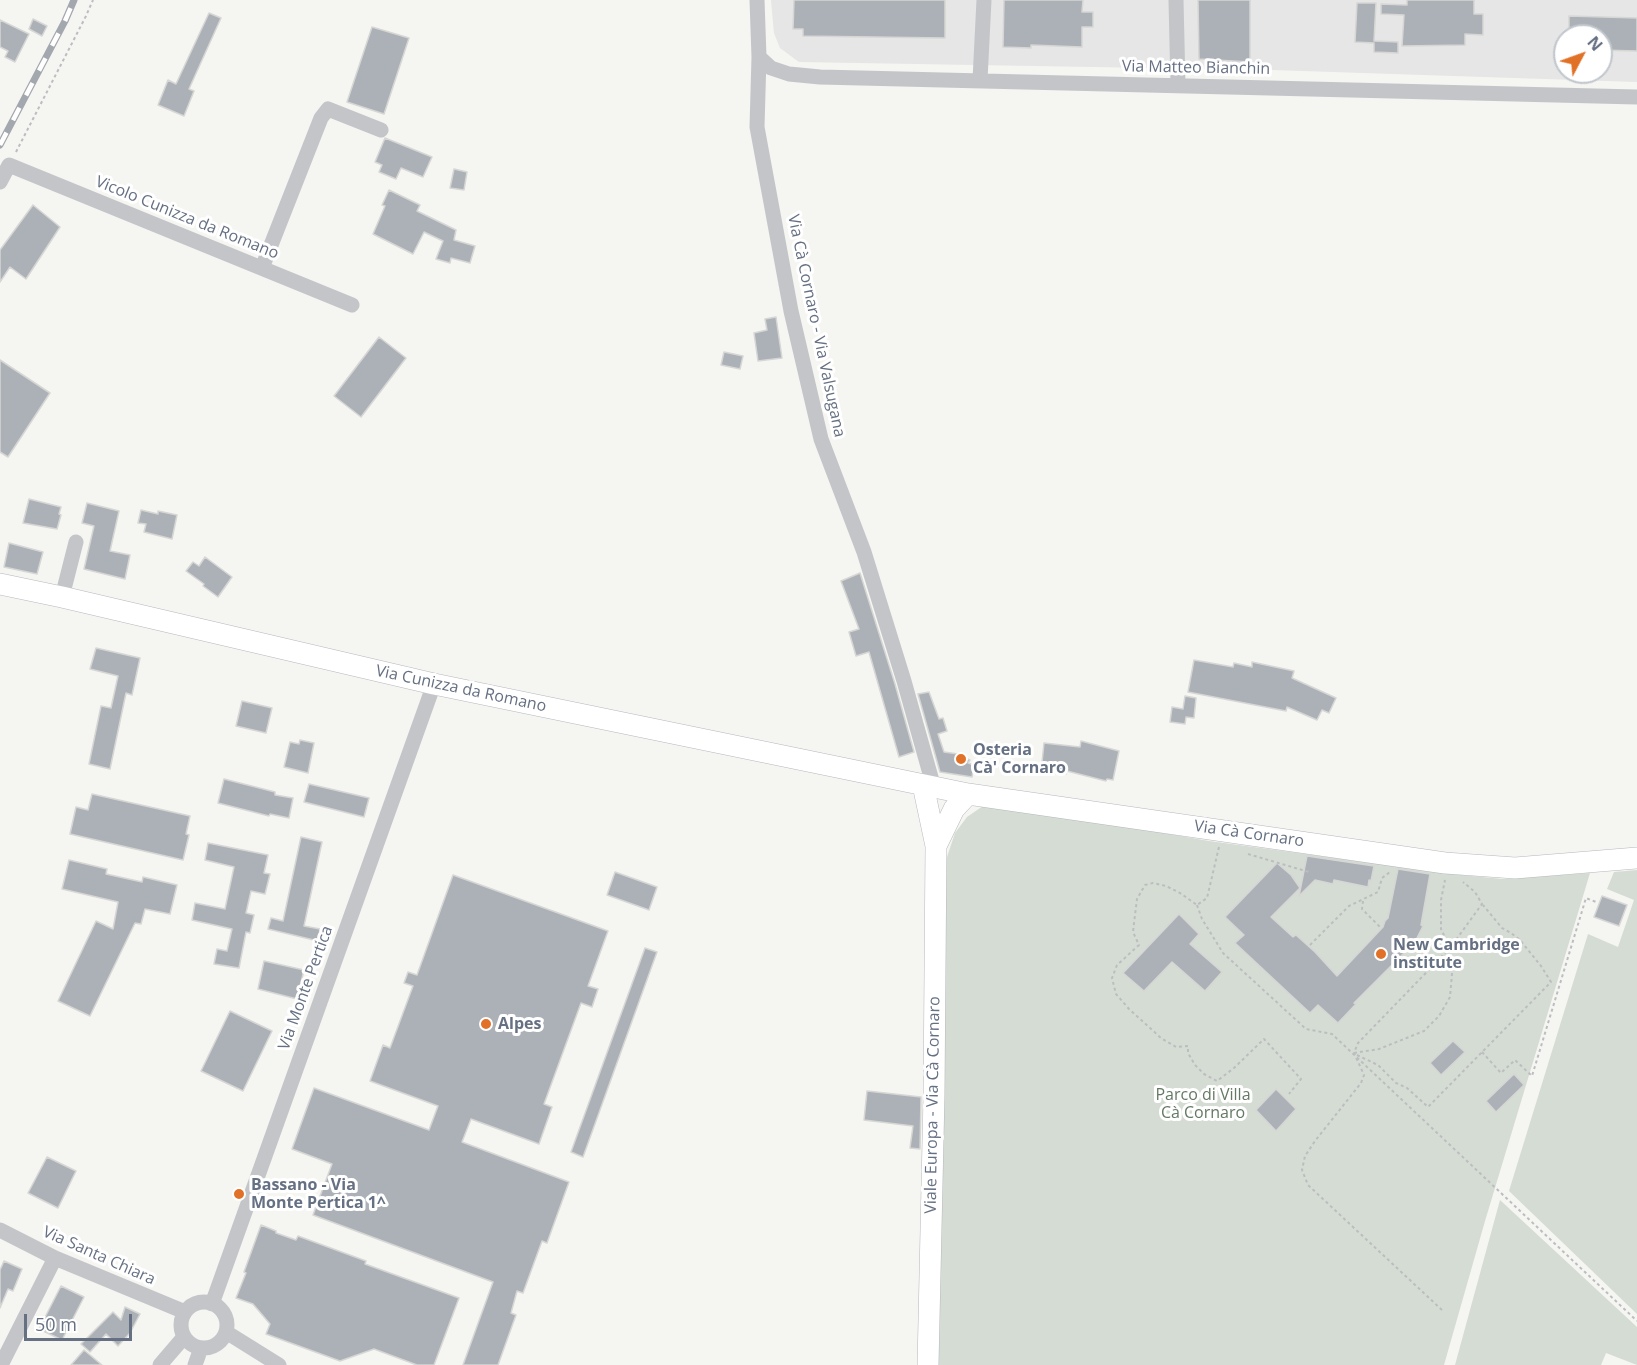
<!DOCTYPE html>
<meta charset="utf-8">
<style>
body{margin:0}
#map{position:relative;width:1637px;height:1365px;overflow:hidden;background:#f5f5f1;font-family:"Open Sans",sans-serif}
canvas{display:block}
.north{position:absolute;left:1553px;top:24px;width:60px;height:60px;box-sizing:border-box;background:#fff;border:2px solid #c1c6cd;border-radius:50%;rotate:49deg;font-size:16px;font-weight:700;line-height:24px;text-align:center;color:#657082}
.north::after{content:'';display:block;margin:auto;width:21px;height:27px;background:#e07127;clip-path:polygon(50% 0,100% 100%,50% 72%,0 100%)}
.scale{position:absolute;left:24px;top:1314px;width:108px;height:27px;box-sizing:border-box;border:3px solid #657082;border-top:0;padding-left:8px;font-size:18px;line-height:21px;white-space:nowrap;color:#657082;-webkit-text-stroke:4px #fff;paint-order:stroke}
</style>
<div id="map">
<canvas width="1637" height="1365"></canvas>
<div class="north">N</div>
<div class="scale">50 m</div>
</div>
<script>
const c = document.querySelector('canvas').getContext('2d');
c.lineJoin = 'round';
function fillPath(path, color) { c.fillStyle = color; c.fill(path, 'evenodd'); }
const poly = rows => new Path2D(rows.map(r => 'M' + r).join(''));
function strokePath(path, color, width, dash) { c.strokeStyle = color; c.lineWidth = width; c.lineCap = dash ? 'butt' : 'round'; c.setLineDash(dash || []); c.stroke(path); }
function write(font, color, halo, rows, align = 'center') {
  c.font = font + ' "Open Sans",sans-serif'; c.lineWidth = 6; c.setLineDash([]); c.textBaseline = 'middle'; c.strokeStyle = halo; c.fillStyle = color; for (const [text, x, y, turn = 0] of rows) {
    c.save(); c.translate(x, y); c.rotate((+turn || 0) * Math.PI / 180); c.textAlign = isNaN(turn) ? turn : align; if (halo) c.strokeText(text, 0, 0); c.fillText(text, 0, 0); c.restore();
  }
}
const built = poly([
 [771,0,1637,0,1637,82,1273,70,799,62,780,48,774,33],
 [1565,36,1601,36,1601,72,1565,72]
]);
const green = poly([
 [983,806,1055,814,1209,841,1461,875,1503,879,1590,873,1485,1221,1444,1365,935,1365,944,866,955,833,967,817],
 [1637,870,1637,1314,1509,1191,1588,934,1618,947,1634,900,1607,889,1614,872],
 [1500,1200,1637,1327,1637,1365,1606,1353,1601,1365,1455,1365]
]);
const building = poly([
 [794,0,945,0,945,38,803,36,803,29,793,29,794,0],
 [1004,0,1083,0,1082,12,1093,12,1093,27,1082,27,1082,47,1031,45,1031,48,1003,47,1004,0],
 [1198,0,1250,0,1250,62,1199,59,1198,0],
 [1407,0,1474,0,1474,14,1483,14,1483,35,1465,34,1465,45,1402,46,1404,15,1381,14,1381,4,1407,5,1407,0],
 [1357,3,1376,3,1374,41,1398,42,1398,53,1374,52,1374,43,1355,42,1357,3],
 [209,13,221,18,189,89,194,91,184,116,158,105,168,80,176,84,209,13],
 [1569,16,1637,18,1637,51,1601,50,1601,36,1569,36,1569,16],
 [33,19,47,26,42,36,29,29,33,19],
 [0,20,29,34,15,62,5,57,8,51,0,47,0,20],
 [372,27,409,38,384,114,347,102,372,27],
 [385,138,432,157,423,177,401,168,396,179,379,172,382,165,375,162,385,138],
 [454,169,467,172,464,190,450,188,454,169],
 [389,190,420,205,417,211,456,230,454,240,475,246,470,263,451,258,450,263,436,259,443,241,424,232,413,254,373,234,385,206,382,205,389,190],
 [33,205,60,227,26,279,10,267,0,282,0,250,33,205],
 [776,317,782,358,758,361,754,333,767,330,765,319,776,317],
 [379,337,406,358,361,417,334,396,379,337],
 [724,352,743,356,740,369,721,365,724,352],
 [0,360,50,393,8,457,0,452,0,360],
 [29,499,61,507,59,514,61,515,57,529,23,523,29,499],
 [87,503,119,511,110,551,130,555,125,579,84,569,94,526,82,523,87,503],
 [141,510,158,514,158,511,177,515,172,539,144,532,146,524,138,523,141,510],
 [9,543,43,552,37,574,4,567,9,543],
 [205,557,232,577,218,597,203,586,204,584,186,571,193,562,199,566,205,557],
 [860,573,895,684,914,752,899,757,869,652,856,656,849,632,859,629,841,581,860,573],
 [96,648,140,658,132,695,126,693,110,769,89,764,101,706,111,708,118,676,90,669,96,648],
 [1194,660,1233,667,1234,663,1252,667,1252,662,1294,671,1292,678,1336,698,1329,713,1322,710,1317,720,1287,707,1286,711,1188,692,1194,660],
 [929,692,939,719,943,718,947,731,938,734,944,752,965,755,965,758,970,760,968,763,974,765,972,777,940,772,918,694,929,692],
 [1185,696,1196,698,1194,718,1186,717,1185,724,1170,722,1172,707,1183,709,1185,696],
 [242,701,272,708,266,733,236,726,242,701],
 [300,740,314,743,308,773,284,767,290,742,299,744,300,740],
 [1081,741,1119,751,1113,780,1107,779,1106,781,1067,771,1066,774,1041,772,1044,743,1080,747,1081,741],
 [224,779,275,792,275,795,293,798,289,818,270,814,269,816,218,803,224,779],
 [309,784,369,798,364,817,304,802,309,784],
 [92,794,190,816,186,834,189,835,183,860,70,834,76,807,88,810,92,794],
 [301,837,322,842,304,926,320,929,318,941,268,929,271,918,283,921,301,837],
 [208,843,268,855,264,873,270,874,265,894,251,891,246,913,254,915,250,933,246,932,239,968,214,964,217,949,227,951,232,929,192,920,195,903,225,909,234,867,205,860,208,843],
 [1307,856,1374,866,1371,881,1369,880,1368,887,1334,880,1333,884,1315,880,1299,896,1307,856],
 [69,860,107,869,106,874,142,882,143,877,177,885,170,914,145,909,141,924,135,923,90,1016,58,1001,96,921,113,929,118,902,62,889,69,860],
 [1277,863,1291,875,1300,888,1271,917,1293,937,1296,935,1315,952,1337,976,1383,927,1385,921,1388,918,1398,869,1430,874,1421,925,1423,926,1416,940,1409,950,1408,949,1354,1003,1356,1004,1338,1023,1318,1005,1310,1013,1235,943,1244,935,1225,917,1277,863],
 [615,872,657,887,649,910,607,895,615,872],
 [453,875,608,931,588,986,598,989,592,1007,581,1003,544,1104,552,1107,539,1144,471,1119,462,1142,569,1182,547,1243,542,1241,523,1293,517,1291,511,1313,516,1315,498,1365,463,1365,493,1282,313,1215,332,1164,292,1149,314,1088,429,1130,438,1106,370,1081,383,1045,390,1048,413,986,404,983,408,972,417,975,453,875],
 [1602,896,1627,905,1619,926,1594,917,1602,896],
 [1179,914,1199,934,1190,944,1222,972,1205,991,1172,962,1144,991,1123,973,1179,914],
 [645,948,657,952,583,1157,571,1152,645,948],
 [264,961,304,970,297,999,258,989,264,961],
 [230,1011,272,1031,243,1091,201,1071,230,1011],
 [1453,1041,1465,1052,1441,1075,1430,1063,1453,1041],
 [1514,1074,1524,1085,1496,1112,1486,1101,1514,1074],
 [1276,1089,1296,1109,1276,1131,1256,1110,1276,1089],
 [867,1091,921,1097,920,1149,910,1148,913,1126,864,1120,867,1091],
 [47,1157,76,1171,58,1208,28,1193,47,1157],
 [261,1225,276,1231,276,1233,296,1240,298,1236,366,1261,365,1264,459,1298,434,1365,417,1365,374,1349,340,1361,266,1334,270,1324,253,1304,236,1298,246,1273,244,1272,261,1225],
 [4,1261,22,1269,13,1291,8,1289,0,1308,0,1270,4,1261],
 [61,1286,84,1297,62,1340,39,1329,61,1286],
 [125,1307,140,1314,130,1333,118,1346,106,1334,90,1352,81,1344,113,1312,121,1320,125,1307],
 [84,1350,102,1365,71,1365,84,1350]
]);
const path = poly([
 [16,152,86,16,93,0],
 [1219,847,1207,898,1197,905,1180,893,1166,886,1153,883,1145,885,1137,899,1134,923,1133,932,1139,945,1117,965,1112,978,1116,994,1129,1009,1161,1038,1176,1047,1188,1046,1188,1053,1195,1065,1204,1074,1217,1081,1234,1068,1264,1039,1301,1079,1289,1094],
 [1248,854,1309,872],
 [1363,901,1362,909,1380,927],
 [1197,905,1202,919,1223,953,1306,1029,1332,1034,1637,1321],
 [1310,945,1349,906,1378,892,1382,878,1390,872],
 [1482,1052,1501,1073,1515,1060,1532,1076,1586,898,1596,902],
 [1354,1053,1379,1049,1424,1031,1439,1016,1450,997,1452,974,1450,948,1441,929,1441,900,1445,880],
 [1357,1055,1378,1065,1396,1083,1407,1088,1428,1107,1551,982,1541,966,1520,940,1511,933,1502,928,1483,905],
 [1442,1310,1308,1185,1302,1170,1305,1156,1315,1141,1361,1083,1364,1075,1354,1053,1358,1043,1450,948,1482,904,1475,892,1463,882]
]);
const street = poly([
 [757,0,759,57,757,127,791,311,821,439,864,552,904,681,934,788],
 [1176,0,1178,85],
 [759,57,771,68,789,74,820,77,1637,97],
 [980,80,984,0],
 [0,182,9,165,352,305],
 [262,268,321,118,328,109,381,130],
 [62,597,76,542],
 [0,1230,55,1258,185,1312],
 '181 1325a23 23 0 1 1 46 0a23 23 0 1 1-46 0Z',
 [212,1304,434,684],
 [226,1332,279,1365],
 [1,1365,55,1258],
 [160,1365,184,1337],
 [195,1365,201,1348]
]);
const secondary = poly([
 [0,584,62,597,434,684,968,794,1445,863,1515,868,1637,858],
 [923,785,936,846,934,1095,928,1365],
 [936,846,954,809,968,794]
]);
const rail = poly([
 [0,145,65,21,74,0]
]);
const markers = [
 [961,759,6,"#e07127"],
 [1381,954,6,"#e07127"],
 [486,1024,6,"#e07127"],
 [239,1194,6,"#e07127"]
];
const streetNames = [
 ["Via Matteo Bianchin",1196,68,1],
 ["Vicolo Cunizza da Romano",187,218,22],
 ["Via Cà Cornaro - Via Valsugana",816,326,78],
 ["Via Cunizza da Romano",461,689,12],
 ["Via Cà Cornaro",1249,834,8],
 ["Via Monte Pertica",306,988,-70],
 ["Viale Europa - Via Cà Cornaro",933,1105,-89],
 ["Via Santa Chiara",99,1256,24]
];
const poiNames = [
 ["Osteria",973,750],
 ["Cà' Cornaro",973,768],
 ["New Cambridge",1393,945],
 ["institute",1393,963],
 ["Alpes",498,1024],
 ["Bassano - Via",251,1185],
 ["Monte Pertica 1^",251,1203]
];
const parkNames = [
 ["Parco di Villa",1203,1095],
 ["Cà Cornaro",1203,1113]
];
fillPath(built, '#e5e6e5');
fillPath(green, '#d5dcd3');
fillPath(building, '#abb1b7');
strokePath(building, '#d6d6d4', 1.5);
strokePath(secondary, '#b5b8be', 22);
strokePath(path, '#bcbdc0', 2, [3, 3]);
strokePath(street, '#c3c5c9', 15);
strokePath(secondary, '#fff', 21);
strokePath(rail, '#a3a7ae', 7);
strokePath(rail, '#fff', 4.5, [14]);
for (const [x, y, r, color] of markers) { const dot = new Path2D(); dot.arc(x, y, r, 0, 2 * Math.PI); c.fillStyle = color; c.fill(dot); strokePath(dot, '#fff', 2); }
write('16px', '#657082', '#fff', streetNames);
write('bold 16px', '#657082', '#fff', poiNames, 'left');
write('16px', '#647963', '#fff', parkNames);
</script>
